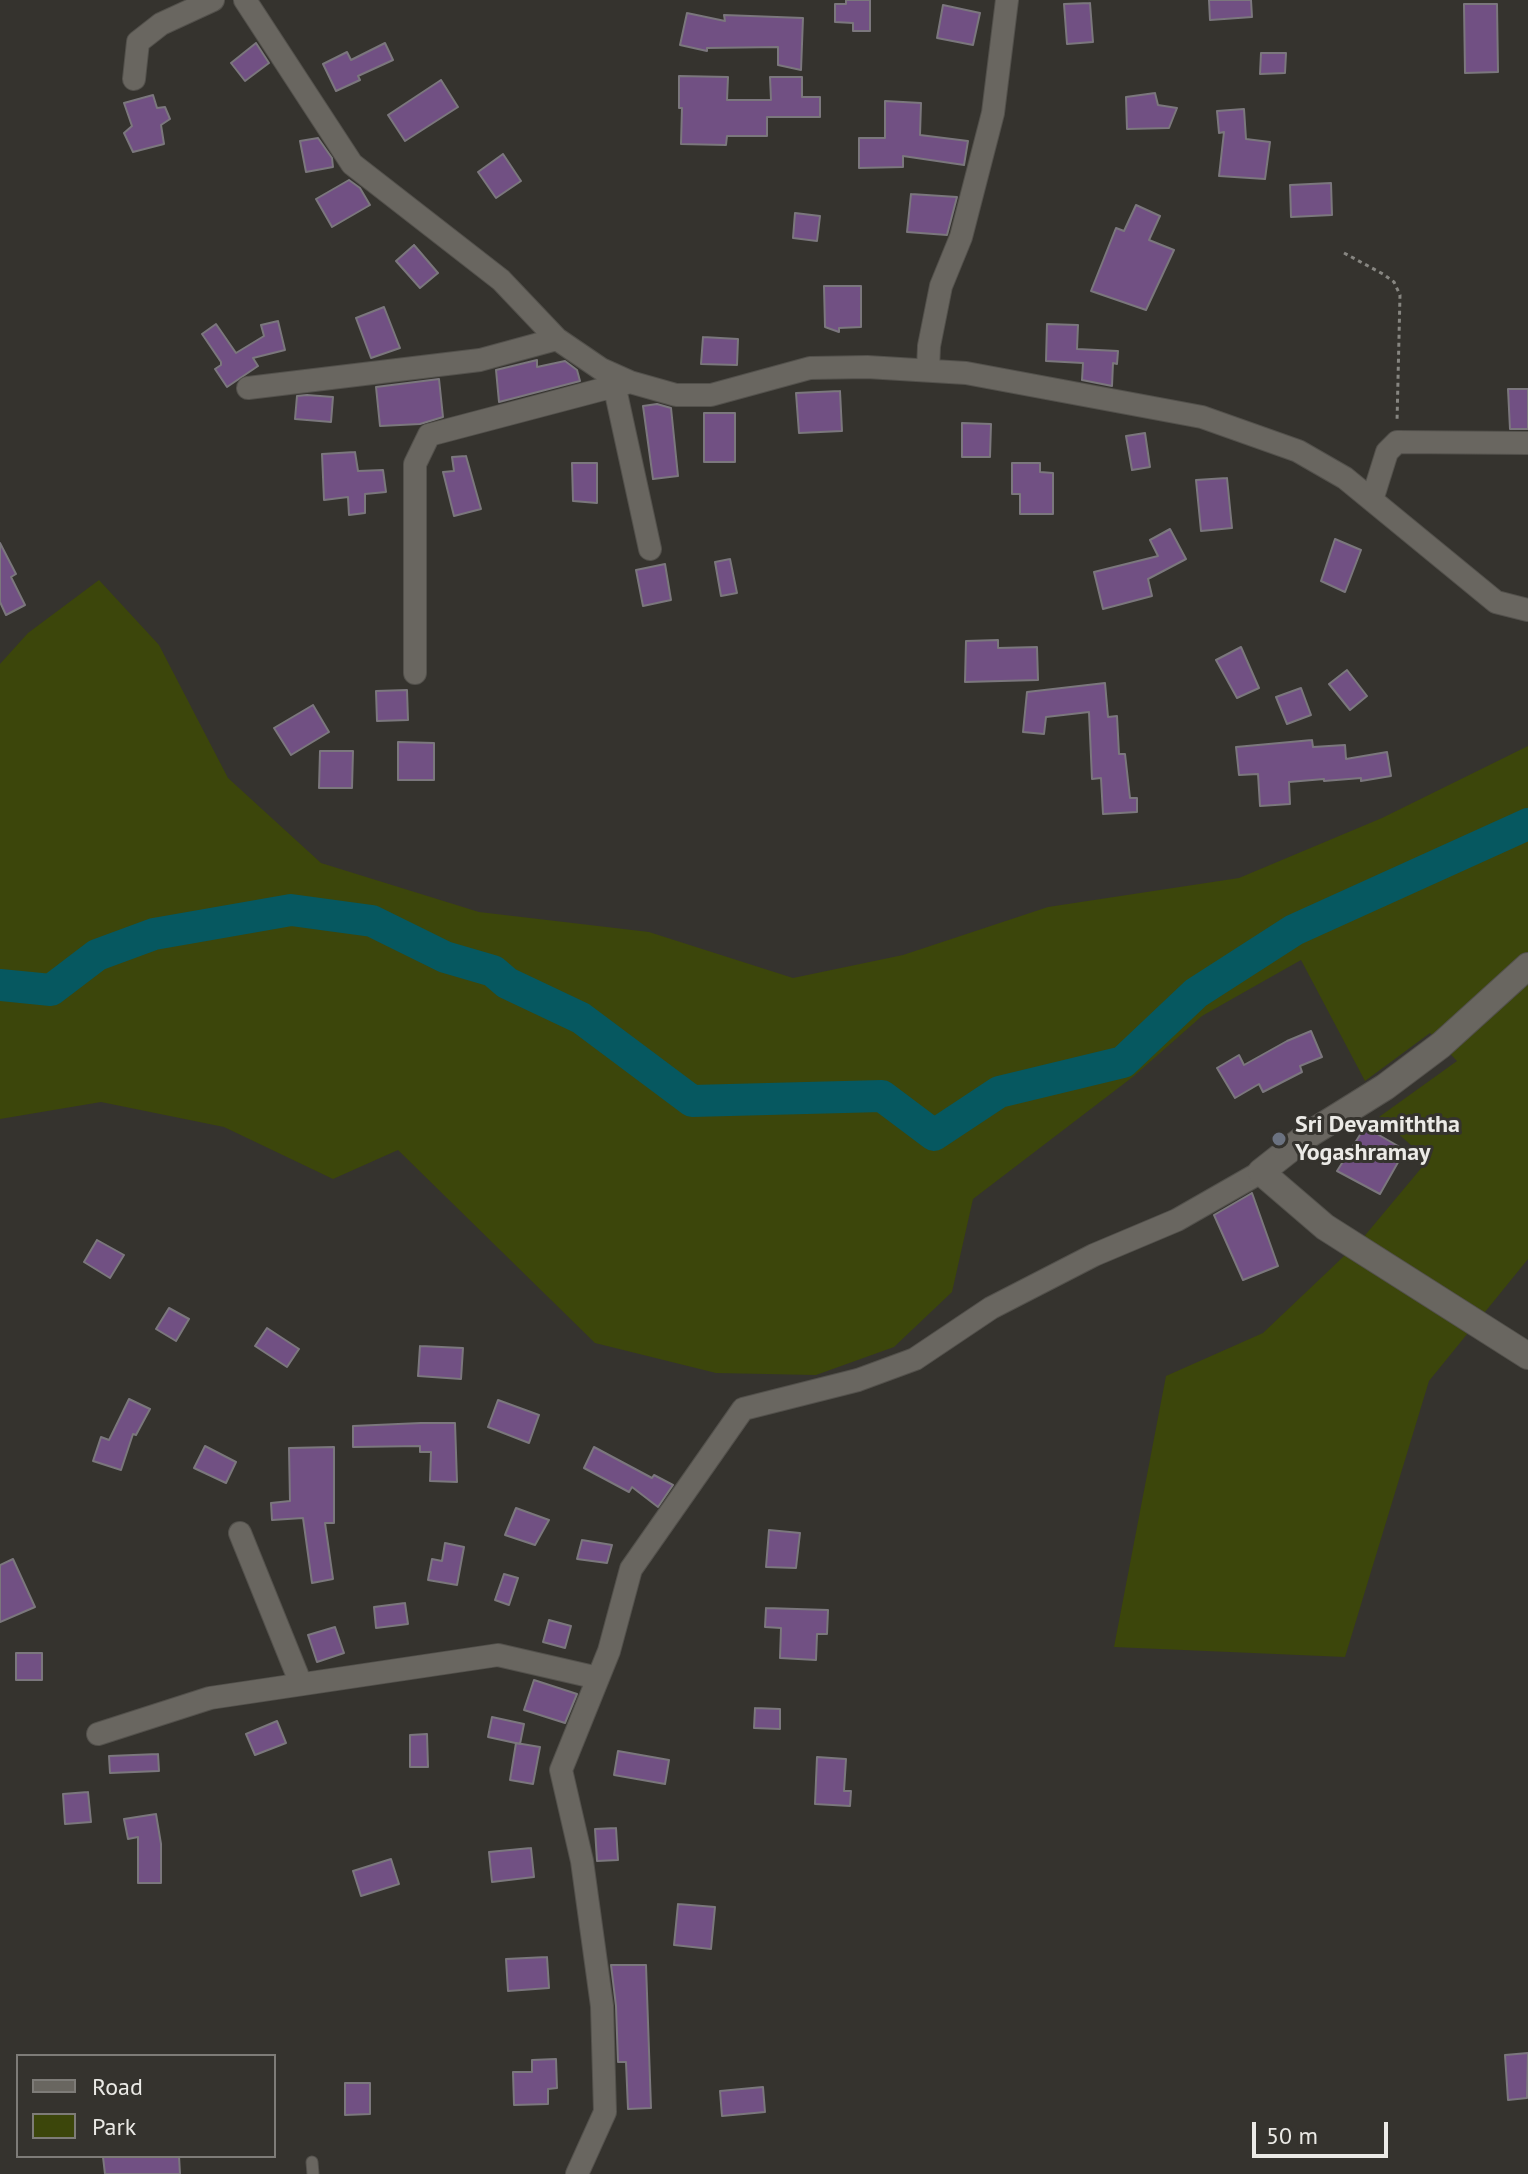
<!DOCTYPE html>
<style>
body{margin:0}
#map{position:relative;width:1528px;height:2174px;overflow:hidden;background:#35332e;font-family:"PT Sans",sans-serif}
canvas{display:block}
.legend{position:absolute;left:16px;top:2054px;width:260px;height:104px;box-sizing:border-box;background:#35332e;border:2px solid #7e7c78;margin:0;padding:10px 14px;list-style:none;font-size:24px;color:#ebeae6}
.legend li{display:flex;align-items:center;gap:16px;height:40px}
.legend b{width:40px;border:2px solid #7e7c78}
.scale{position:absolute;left:1252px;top:2122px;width:136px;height:36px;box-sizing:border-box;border:4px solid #ebeae6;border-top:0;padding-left:10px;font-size:24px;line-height:28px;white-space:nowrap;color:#ebeae6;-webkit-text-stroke:6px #35332e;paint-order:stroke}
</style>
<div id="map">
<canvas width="1528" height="2174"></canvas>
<ul class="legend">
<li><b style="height:10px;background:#696660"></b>Road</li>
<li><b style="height:22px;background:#3c460b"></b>Park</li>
</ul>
<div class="scale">50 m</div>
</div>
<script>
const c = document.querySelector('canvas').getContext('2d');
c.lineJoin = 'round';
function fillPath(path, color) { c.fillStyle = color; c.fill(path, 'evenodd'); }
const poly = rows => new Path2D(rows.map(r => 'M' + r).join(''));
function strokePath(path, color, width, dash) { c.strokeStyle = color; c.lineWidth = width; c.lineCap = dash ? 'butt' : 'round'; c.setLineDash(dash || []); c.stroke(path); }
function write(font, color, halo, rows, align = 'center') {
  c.font = font + ' "PT Sans",sans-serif'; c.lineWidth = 6; c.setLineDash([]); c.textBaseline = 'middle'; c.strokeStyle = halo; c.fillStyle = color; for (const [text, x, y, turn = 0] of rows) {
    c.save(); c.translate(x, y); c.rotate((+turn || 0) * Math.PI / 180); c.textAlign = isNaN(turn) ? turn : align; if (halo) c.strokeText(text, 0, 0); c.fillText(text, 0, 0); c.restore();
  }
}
const green = poly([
 [99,580,159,645,228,778,321,863,479,912,649,932,793,978,903,955,1048,907,1239,878,1382,818,1528,746,1528,1259,1429,1381,1345,1657,1114,1647,1166,1376,1263,1333,1362,1239,1428,1160,1379,1117,1457,1061,1430,1033,1365,1081,1301,960,1202,1016,1134,1076,973,1199,952,1292,894,1347,816,1375,716,1373,595,1343,398,1150,333,1179,224,1127,101,1102,0,1119,0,664,28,633]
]);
const river = poly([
 [0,985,51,990,97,955,154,934,291,910,372,921,445,957,493,971,507,983,581,1018,692,1101,882,1096,934,1135,999,1092,1123,1062,1196,993,1294,930,1528,824]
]);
const building = poly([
 [846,0,870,0,870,31,853,31,853,23,835,22,835,4,846,4,846,0],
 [1209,0,1251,0,1252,17,1210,20,1209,0],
 [1090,3,1093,42,1067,44,1064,4,1090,3],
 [1464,4,1497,4,1498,72,1465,73,1464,4],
 [943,5,980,13,973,45,937,38,943,5],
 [687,13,725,21,724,15,803,18,801,70,778,65,778,47,707,48,707,51,680,45,687,13],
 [256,43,269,63,245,81,231,63,256,43],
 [385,43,393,60,358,76,360,80,336,91,323,64,347,52,351,60,385,43],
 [1261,53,1286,53,1285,73,1260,74,1261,53],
 [679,76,728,77,727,100,771,100,770,77,802,77,802,97,820,97,820,117,767,117,767,136,727,136,726,145,681,144,682,108,679,108,679,76],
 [441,80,458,107,405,141,388,115,441,80],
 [1155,93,1158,105,1177,108,1169,128,1127,129,1126,97,1155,93],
 [153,95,157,108,165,107,170,119,161,125,164,144,133,152,124,133,132,126,124,103,153,95],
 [885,101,921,103,920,135,968,141,964,165,903,156,903,167,859,168,859,138,885,138,885,101],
 [1244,109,1246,139,1270,142,1265,179,1219,176,1224,132,1219,133,1217,111,1244,109],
 [318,138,332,158,333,167,306,172,300,141,318,138],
 [503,154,521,181,496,198,478,172,503,154],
 [349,180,360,188,370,205,332,227,316,199,349,180],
 [1331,183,1332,215,1291,217,1290,185,1331,183],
 [911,194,957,197,947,235,907,232,911,194],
 [1136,205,1160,216,1149,240,1174,250,1146,310,1091,291,1116,228,1124,231,1136,205],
 [795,213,820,216,817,241,793,238,795,213],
 [414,245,438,273,420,288,396,261,414,245],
 [824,286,861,286,861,327,839,328,839,332,825,327,824,286],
 [384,307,400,348,371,358,356,318,384,307],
 [278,321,285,350,253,358,258,366,227,387,215,369,221,365,221,362,202,334,216,324,236,353,264,336,261,325,278,321],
 [1047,324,1078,325,1077,349,1118,351,1117,364,1113,363,1112,386,1082,380,1083,363,1046,361,1047,324],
 [703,337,738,339,737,365,701,364,703,337],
 [537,360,537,367,565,361,577,370,580,381,499,402,496,370,537,360],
 [439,379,443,417,420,424,380,426,376,387,439,379],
 [1508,389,1528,389,1528,429,1510,429,1508,389],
 [840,391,842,431,799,433,796,393,840,391],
 [307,395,333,397,331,422,295,419,297,396,307,395],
 [657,404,671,408,678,476,653,479,643,406,657,404],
 [704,413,735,413,735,462,704,462,704,413],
 [962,423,991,424,990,457,962,457,962,423],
 [1145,433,1150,467,1132,470,1126,436,1145,433],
 [355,452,358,471,383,470,386,492,365,494,365,513,349,515,348,497,324,500,322,454,355,452],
 [466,456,481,509,454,516,443,472,454,471,452,457,466,456],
 [572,463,597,463,597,503,573,501,572,463],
 [1012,463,1040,463,1040,472,1053,473,1053,514,1020,514,1020,494,1012,494,1012,463],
 [1227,478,1232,528,1201,531,1196,480,1227,478],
 [1170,529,1186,559,1148,579,1152,596,1103,609,1094,572,1158,556,1150,540,1170,529],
 [1335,539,1361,550,1345,592,1321,581,1335,539],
 [0,543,16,574,11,577,25,605,6,615,0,602,0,543],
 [730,559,737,593,721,596,715,562,730,559],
 [665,564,671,600,643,606,636,570,665,564],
 [998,640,998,648,1037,647,1038,680,965,682,966,641,998,640],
 [1241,647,1259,688,1237,698,1216,660,1241,647],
 [1347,670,1367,696,1350,710,1329,684,1347,670],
 [1105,683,1108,717,1117,716,1119,754,1125,754,1130,798,1137,798,1137,812,1103,814,1101,778,1092,779,1089,712,1046,717,1044,734,1023,732,1027,692,1105,683],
 [1301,688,1311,715,1287,724,1276,697,1301,688],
 [407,690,408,720,377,721,376,691,407,690],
 [313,705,329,732,291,755,274,728,313,705],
 [1312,740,1313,747,1345,745,1346,759,1387,752,1391,776,1361,781,1361,778,1324,781,1324,779,1289,782,1290,804,1260,806,1258,774,1239,775,1236,747,1312,740],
 [398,742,434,743,434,780,398,780,398,742],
 [320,751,353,751,352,788,319,788,320,751],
 [1311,1031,1322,1057,1300,1066,1302,1072,1263,1092,1259,1084,1235,1098,1217,1068,1239,1055,1244,1065,1287,1041,1311,1031],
 [1365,1127,1405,1150,1380,1194,1337,1171,1365,1127],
 [1252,1193,1278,1266,1243,1280,1214,1215,1252,1193],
 [97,1240,124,1255,110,1278,84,1262,97,1240],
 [169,1308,189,1319,176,1341,156,1329,169,1308],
 [267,1328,299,1349,287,1367,255,1346,267,1328],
 [420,1346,463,1348,461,1379,418,1376,420,1346],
 [129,1399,150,1409,136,1435,133,1434,121,1470,93,1461,101,1437,109,1440,129,1399],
 [498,1400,539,1415,529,1443,488,1427,498,1400],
 [421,1423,455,1423,457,1482,430,1481,431,1452,420,1452,420,1446,353,1447,353,1426,421,1423],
 [205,1446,236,1462,226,1483,194,1468,205,1446],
 [334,1447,334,1523,325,1523,333,1579,312,1583,303,1518,272,1520,271,1503,290,1501,289,1448,334,1447],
 [594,1447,652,1478,654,1475,673,1485,658,1507,632,1487,629,1492,584,1468,594,1447],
 [516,1508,549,1520,535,1545,505,1535,516,1508],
 [769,1530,800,1533,796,1568,766,1567,769,1530],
 [582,1540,612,1545,607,1563,577,1559,582,1540],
 [445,1543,464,1547,457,1585,428,1580,432,1559,442,1561,445,1543],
 [13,1559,35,1607,0,1622,0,1565,13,1559],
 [504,1574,518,1578,509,1605,495,1600,504,1574],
 [405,1603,408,1624,376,1628,374,1607,405,1603],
 [766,1608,828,1610,827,1634,817,1634,816,1660,780,1658,781,1628,765,1627,766,1608],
 [549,1620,571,1626,565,1648,543,1642,549,1620],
 [335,1627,344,1653,317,1662,308,1635,335,1627],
 [16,1653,42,1653,42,1680,16,1680,16,1653],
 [534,1680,577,1694,565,1723,524,1710,534,1680],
 [755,1708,780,1709,780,1729,754,1728,755,1708],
 [492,1717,524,1724,520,1744,488,1737,492,1717],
 [277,1721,286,1743,255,1755,246,1734,277,1721],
 [427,1734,428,1767,410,1767,410,1735,427,1734],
 [516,1743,540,1747,533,1784,510,1780,516,1743],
 [618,1751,669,1760,665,1784,614,1775,618,1751],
 [158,1754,159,1771,110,1773,109,1756,158,1754],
 [817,1757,846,1759,844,1791,851,1791,850,1806,815,1804,817,1757],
 [88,1792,91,1822,65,1824,63,1794,88,1792],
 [156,1814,161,1844,161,1883,138,1883,138,1837,128,1839,124,1819,156,1814],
 [616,1828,618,1860,597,1861,595,1829,616,1828],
 [531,1848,534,1877,492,1882,489,1852,531,1848],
 [391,1859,399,1884,361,1896,353,1871,391,1859],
 [678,1904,715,1907,711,1949,674,1945,678,1904],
 [547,1957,549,1988,508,1991,506,1959,547,1957],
 [611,1965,646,1965,651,2108,628,2109,626,2062,618,2062,616,2006,611,1965],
 [1528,2053,1527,2098,1508,2100,1505,2055,1528,2053],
 [556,2059,557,2088,548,2089,548,2104,514,2105,513,2072,532,2072,532,2060,556,2059],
 [345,2083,370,2083,370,2114,345,2115,345,2083],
 [763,2087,765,2112,722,2116,720,2091,763,2087],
 [179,2156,180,2174,105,2174,103,2157,179,2156]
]);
const path = poly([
 [1344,253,1383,274,1394,282,1400,295,1397,422]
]);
const service = poly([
 [312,2162,313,2174]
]);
const minor = poly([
 [245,0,352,164,501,280,557,339,601,369,630,382,676,395,711,395,810,368,867,367,966,373,1202,417,1298,451,1345,478,1496,602,1528,610],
 [134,79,138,42,161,24,213,0],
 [928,370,929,346,941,286,961,237,993,113,1007,0],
 [614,384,650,549],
 [248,388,480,360,557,339],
 [1372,500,1387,452,1397,442,1528,443],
 [415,673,415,464,429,435,630,382],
 [240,1533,301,1684],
 [98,1734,210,1698,498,1655,598,1678],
 [577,2174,605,2112,602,2006,582,1861,561,1770,609,1651,631,1569,743,1409,858,1380,915,1359,991,1308,1094,1255,1177,1220,1261,1172]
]);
const tertiary = poly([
 [1528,966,1441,1045,1385,1087,1308,1135,1261,1172,1325,1227,1528,1356]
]);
const markers = [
 [1279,1139,8,"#6b7280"]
];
const poiNames = [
 ["Sri Devamiththa",1295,1125],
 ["Yogashramay",1295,1153]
];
fillPath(green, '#3c460b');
strokePath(river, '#065860', 32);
fillPath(building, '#715083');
strokePath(building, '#7b777d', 2);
strokePath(service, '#53514c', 13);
strokePath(minor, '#53514c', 24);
strokePath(tertiary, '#53514c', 28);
strokePath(path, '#878681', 3, [4, 4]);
strokePath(service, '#696660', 11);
strokePath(minor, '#696660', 22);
strokePath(tertiary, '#696660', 26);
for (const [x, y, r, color] of markers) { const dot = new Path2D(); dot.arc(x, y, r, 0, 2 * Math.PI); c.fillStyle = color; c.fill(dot); strokePath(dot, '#35332e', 3); }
write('bold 24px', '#ebeae6', '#35332e', poiNames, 'left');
</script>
